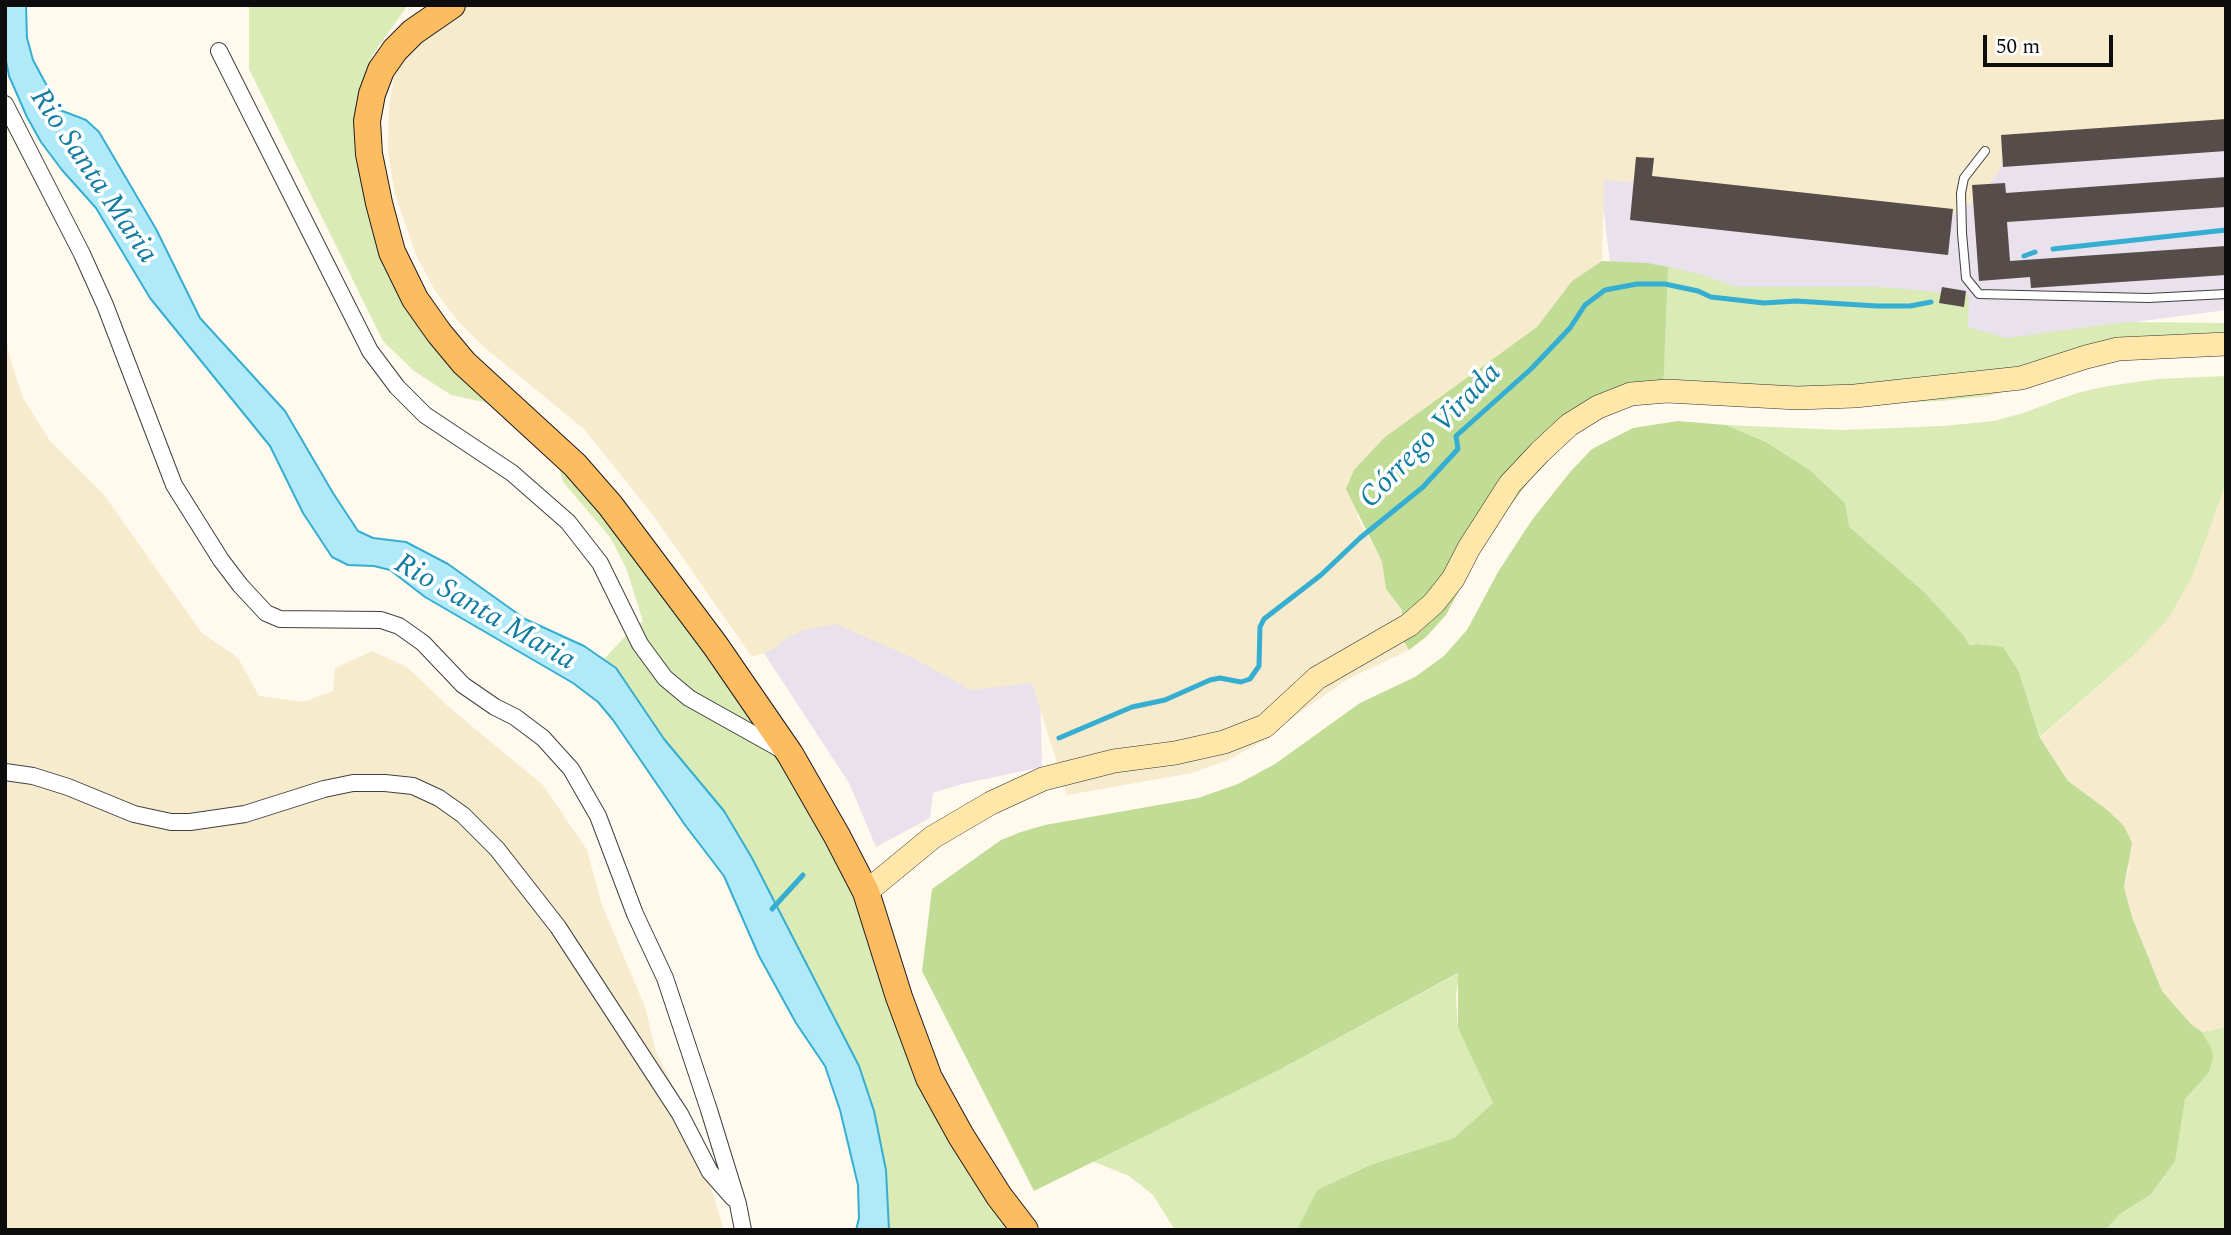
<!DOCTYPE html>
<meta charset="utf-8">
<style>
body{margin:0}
#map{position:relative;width:2231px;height:1235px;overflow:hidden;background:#fff9ee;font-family:Spectral,serif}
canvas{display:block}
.frame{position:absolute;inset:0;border:7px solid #0d0d0d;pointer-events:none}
.scale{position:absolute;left:1983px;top:35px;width:130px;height:32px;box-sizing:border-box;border:4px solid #0d0d0d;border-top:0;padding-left:9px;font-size:21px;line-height:24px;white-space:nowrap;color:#0d0d0d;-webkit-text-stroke:5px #fff;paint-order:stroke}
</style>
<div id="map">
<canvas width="2231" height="1235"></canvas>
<div class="frame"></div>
<div class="scale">50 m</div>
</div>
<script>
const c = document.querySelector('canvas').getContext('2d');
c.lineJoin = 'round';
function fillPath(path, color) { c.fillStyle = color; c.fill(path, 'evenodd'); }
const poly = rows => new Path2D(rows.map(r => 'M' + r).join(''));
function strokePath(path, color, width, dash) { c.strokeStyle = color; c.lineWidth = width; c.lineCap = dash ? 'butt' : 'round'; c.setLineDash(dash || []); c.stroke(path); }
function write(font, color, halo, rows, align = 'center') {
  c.font = font + ' Spectral,serif'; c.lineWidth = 7; c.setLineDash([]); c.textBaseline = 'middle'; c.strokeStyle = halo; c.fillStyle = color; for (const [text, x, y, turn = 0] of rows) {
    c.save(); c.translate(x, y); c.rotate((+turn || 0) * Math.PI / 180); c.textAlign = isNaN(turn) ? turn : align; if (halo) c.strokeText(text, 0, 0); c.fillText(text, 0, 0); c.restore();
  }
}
const industrial = poly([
 [2226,73,2226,310,2120,324,2040,351,1623,373,1588,78],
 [811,612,910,626,1040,687,1042,767,962,784,933,793,930,818,876,847,849,783,758,644]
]);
const farmland = poly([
 [444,5,2226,5,2226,125,2008,147,1999,171,1978,199,1955,214,1923,223,1666,185,1604,180,1602,261,1572,281,1537,327,1385,437,1357,516,1382,562,1386,589,1402,610,1402,638,1409,650,1348,679,1310,705,1261,742,1228,760,1192,773,1067,795,1032,683,971,690,911,657,836,624,804,630,785,639,774,649,752,657,653,515,584,429,484,347,457,320,434,289,416,255,395,194,388,151,389,106,396,65],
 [5,330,9,355,23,398,50,441,104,495,202,633,238,658,259,696,304,702,333,691,335,668,372,651,407,667,451,709,543,785,587,850,602,905,645,1007,656,1052,692,1125,724,1230,5,1230],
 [2226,483,2226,1027,2202,1032,2191,1024,2162,991,2132,917,2124,887,2129,867,2106,809,2068,781,2040,738,2135,654,2193,575]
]);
const green = poly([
 [249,5,408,5,373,54,366,81,401,284,534,420,793,761,940,1084,1035,1230,889,1230,886,1170,859,1066,752,858,704,786,664,739,616,668,604,659,630,631,643,621,626,568,610,537,563,482,554,449,492,404,451,395,414,371,383,341,249,69],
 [1668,267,1700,274,1736,287,1881,287,1969,295,1968,327,2006,338,2126,322,2226,323,2226,350,2126,356,1989,396,1941,401,1892,403,1663,396],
 [2226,376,2226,483,2193,575,2168,619,2135,654,2040,737,2019,672,1970,646,1964,636,1848,527,1845,503,1810,470,1764,441,1726,425,1843,430,1943,426,1994,421,2023,413,2077,393,2103,387,2157,379],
 [1459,973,1456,997,1458,1028,1493,1103,1454,1138,1370,1165,1317,1190,1297,1230,1175,1230,1153,1195,1129,1176,1092,1161,1279,1070],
 [2226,1027,2226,1230,2105,1230,2120,1214,2150,1195,2185,1099,2208,1074,2211,1047,2202,1032]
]);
const forest = poly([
 [1602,261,1647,263,1668,267,1663,396,1641,399,1574,430,1531,478,1511,505,1476,559,1446,615,1426,637,1409,650,1402,638,1402,610,1386,589,1382,562,1346,489,1354,470,1385,437,1537,327,1572,281],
 [1678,421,1726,425,1764,441,1810,470,1845,503,1849,527,1923,591,1964,636,1970,646,1976,644,2003,647,2019,672,2040,738,2068,781,2106,809,2124,826,2132,843,2124,887,2132,917,2162,991,2191,1024,2202,1032,2211,1047,2213,1059,2208,1074,2185,1099,2175,1161,2150,1195,2120,1214,2105,1230,1297,1230,1317,1190,1370,1165,1454,1138,1493,1103,1458,1028,1458,973,1279,1070,1034,1191,922,971,932,889,1001,840,1021,832,1045,825,1198,798,1238,784,1275,764,1360,703,1415,677,1444,656,1467,630,1498,572,1532,520,1571,471,1592,449,1633,428]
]);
const water = poly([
 [5,5,26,5,27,38,33,60,60,110,86,120,99,132,156,229,200,318,285,411,333,493,358,531,373,538,406,542,448,564,525,619,584,646,616,668,664,739,724,811,752,858,859,1066,874,1111,886,1170,889,1230,856,1230,859,1218,858,1185,840,1110,825,1066,796,1023,759,956,724,876,685,825,613,720,598,702,573,683,425,597,390,570,374,566,348,565,332,557,303,513,270,446,150,298,96,208,62,170,41,142,27,117,9,76,5,56,5,5]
]);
const stream = poly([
 [2053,249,2226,230],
 [2024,256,2035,252],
 [1059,738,1132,707,1165,700,1210,680,1220,678,1241,682,1250,679,1259,666,1260,627,1264,619,1321,575,1360,538,1423,487,1458,449,1456,436,1531,369,1570,328,1585,305,1605,290,1637,284,1665,284,1698,291,1711,297,1764,303,1796,301,1877,306,1910,306,1931,302],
 [772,909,803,875]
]);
const building = poly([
 [2226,119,2226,151,2003,167,2001,135],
 [1636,157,1654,158,1652,176,1953,209,1948,255,1630,220],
 [2226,177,2226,207,2007,222,2010,261,2226,246,2226,275,2031,288,2030,277,1979,281,1972,185,2005,183,2006,193],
 [1942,287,1966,291,1964,307,1939,303]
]);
const lane = poly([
 [1985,151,1964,178,1961,193,1962,233,1966,278,1979,294,2148,298,2226,294]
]);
const street = poly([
 [219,51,370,351,397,387,425,415,512,473,568,522,600,563,640,644,665,678,689,698,782,750],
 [5,104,82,254,105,305,174,485,221,560,240,585,266,613,280,619,381,620,399,626,423,643,463,685,495,707,515,717,543,738,571,769,598,816,635,914,665,978,709,1110,738,1204,743,1230],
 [5,772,33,776,68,787,134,814,171,822,190,822,245,814,324,789,353,783,385,783,413,786,439,798,463,815,497,849,558,927,680,1114,710,1172,733,1198]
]);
const secondary = poly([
 [866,892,933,837,991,803,1043,779,1114,761,1175,753,1224,742,1265,726,1317,678,1409,625,1434,603,1453,579,1469,548,1510,484,1540,452,1569,425,1598,407,1631,394,1667,391,1797,398,1855,396,2021,378,2086,357,2118,349,2226,344]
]);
const primary = poly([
 [452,5,413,32,395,50,381,70,372,94,367,121,369,154,379,203,392,252,415,299,439,333,464,363,575,465,610,505,715,645,790,754,837,836,866,892,899,997,929,1078,961,1136,999,1196,1025,1230]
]);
const waterNames = [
 ["Rio Santa Maria",92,177,56],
 ["Córrego Virada",1432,437,-46],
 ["Rio Santa Maria",484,614,30]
];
fillPath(industrial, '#e9e1ec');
fillPath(farmland, '#f6ebcd');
fillPath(green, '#daebb6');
fillPath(forest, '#c1dc95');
fillPath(water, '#b0eaf8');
strokePath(water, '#35aed2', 2);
strokePath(stream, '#35aed2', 5);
fillPath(building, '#564c49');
strokePath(lane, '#404040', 10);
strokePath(street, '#404040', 18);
strokePath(secondary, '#2f2f2f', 24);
strokePath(primary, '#1e1e1e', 28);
strokePath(lane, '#fff', 8);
strokePath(street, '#fff', 16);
strokePath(secondary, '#ffe7a9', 23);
strokePath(primary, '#fdbc60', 26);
write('italic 30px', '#127da3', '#fff', waterNames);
</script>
